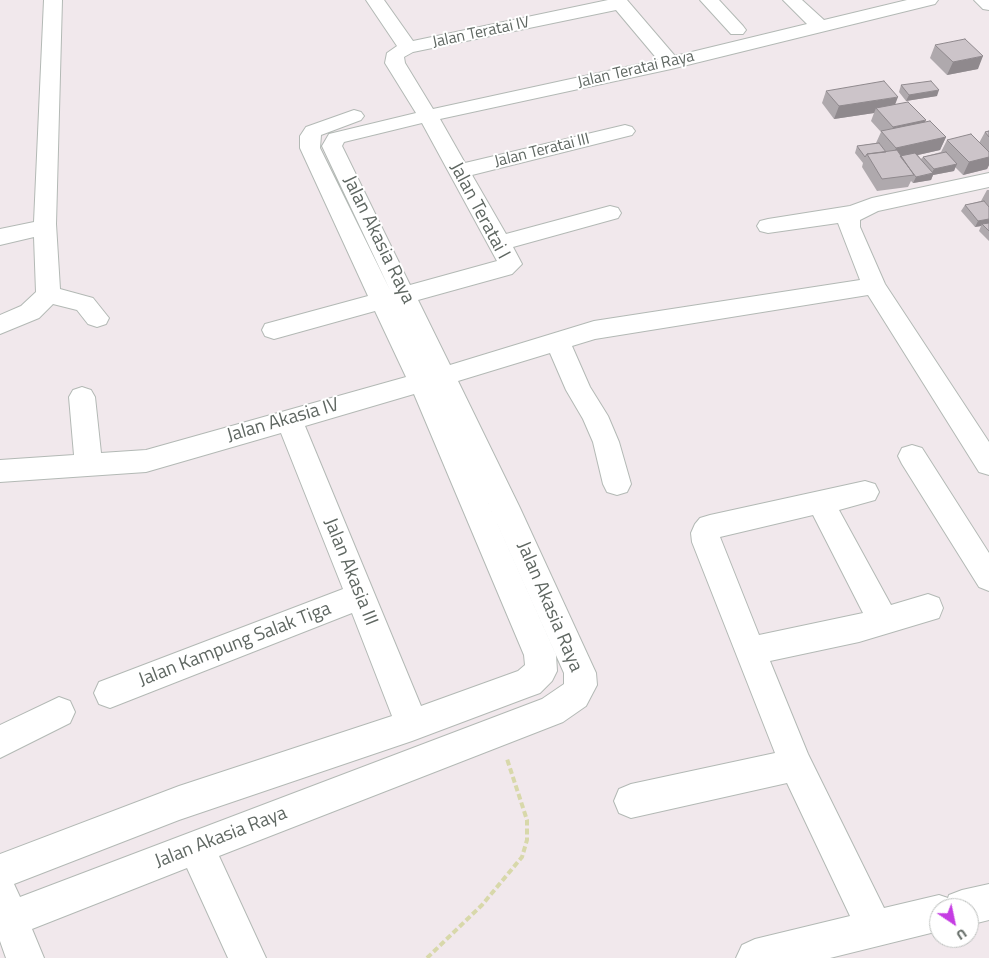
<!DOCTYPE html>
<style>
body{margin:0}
#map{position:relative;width:989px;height:958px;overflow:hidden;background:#f1e8ec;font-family:"Titillium Web",sans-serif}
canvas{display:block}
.north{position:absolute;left:929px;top:898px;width:50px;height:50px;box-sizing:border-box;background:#fff;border:1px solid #bfc2c0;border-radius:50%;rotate:146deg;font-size:14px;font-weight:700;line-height:20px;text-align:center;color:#5f6762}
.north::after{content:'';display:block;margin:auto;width:18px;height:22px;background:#c53ce3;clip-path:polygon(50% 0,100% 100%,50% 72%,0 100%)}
</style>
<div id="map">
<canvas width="989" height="958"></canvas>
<div class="north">U</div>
</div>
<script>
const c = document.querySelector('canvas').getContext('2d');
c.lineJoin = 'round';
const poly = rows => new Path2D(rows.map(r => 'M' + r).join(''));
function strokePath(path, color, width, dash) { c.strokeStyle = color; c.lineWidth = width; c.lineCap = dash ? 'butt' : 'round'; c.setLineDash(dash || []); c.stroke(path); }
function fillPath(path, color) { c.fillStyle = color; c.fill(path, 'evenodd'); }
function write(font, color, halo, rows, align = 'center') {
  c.font = font + ' "Titillium Web",sans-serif'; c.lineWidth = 4; c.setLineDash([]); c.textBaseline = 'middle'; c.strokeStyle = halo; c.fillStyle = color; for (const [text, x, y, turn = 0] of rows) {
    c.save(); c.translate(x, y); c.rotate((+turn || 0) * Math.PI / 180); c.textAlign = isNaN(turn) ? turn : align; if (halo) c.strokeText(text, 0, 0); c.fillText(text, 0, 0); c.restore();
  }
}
const path = poly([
 [427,958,482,905,522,857,527,840,527,820,507,759]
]);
const minor = poly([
 [44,0,62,0,56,224,60,289,93,298,109,318,106,324,97,327,88,324,77,310,53,304,39,318,0,334,0,315,21,306,36,292,34,237,0,245,0,229,34,222,44,0],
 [366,0,384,0,413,41,608,0,627,0,675,56,807,24,783,0,802,0,824,20,907,0,938,0,935,4,671,69,440,119,465,163,625,125,632,127,635,131,632,135,472,175,506,234,610,206,618,208,621,213,618,218,513,247,522,264,512,274,418,300,450,365,594,321,860,280,838,223,768,233,760,231,757,226,760,221,768,219,850,206,872,198,989,173,989,187,878,211,860,220,860,227,885,284,989,442,989,475,979,472,868,295,595,339,572,346,590,387,608,416,619,442,631,484,627,492,617,495,607,492,603,484,593,442,583,419,566,390,550,353,458,381,520,508,596,673,597,685,586,706,563,722,219,856,266,958,228,958,187,868,32,929,44,958,6,958,0,941,0,854,179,786,392,716,352,613,110,708,99,704,94,693,99,682,343,589,281,433,146,472,0,482,0,460,74,455,69,397,73,390,82,387,91,390,95,397,101,453,146,450,406,377,375,311,274,339,265,336,262,330,265,324,368,296,300,148,300,136,306,127,354,110,361,112,364,116,361,120,321,135,320,148,390,290,322,146,329,134,416,113,385,63,387,53,397,46,366,0],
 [616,10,658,60,433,109,405,63,404,57,413,52,616,10],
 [422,123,497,261,410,285,342,146,344,142,422,123],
 [414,394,524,655,525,665,518,671,421,706,305,426,414,394],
 [454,427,564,673,564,684,542,699,20,897,14,884,179,820,412,741,529,697,540,693,552,681,557,671,556,655,454,427],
 [700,0,719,0,743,26,746,30,743,34,731,34,700,0],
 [974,0,989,0,989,10,983,9,974,0],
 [912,445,922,448,989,553,989,591,979,587,902,464,898,456,902,448,912,445],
 [865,481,875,484,879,492,875,500,839,510,891,605,928,594,939,598,943,608,939,618,859,642,770,661,808,754,884,908,939,895,948,898,949,895,962,890,989,884,989,920,969,925,969,908,939,908,939,931,830,958,736,958,742,945,755,939,850,916,787,783,631,818,619,813,614,801,619,789,631,784,775,753,692,542,691,533,695,524,700,518,710,515,865,481],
 [813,515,863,613,759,635,720,537,813,515],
 [59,697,70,701,75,712,70,723,0,758,0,725,59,697]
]);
const wall = poly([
 [935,45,978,69,947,75,930,58],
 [901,85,937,96,906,101,899,92],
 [826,91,895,104,925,122,946,137,940,150,918,155,921,159,923,157,941,152,947,140,979,143,985,132,989,131,989,165,987,169,963,175,955,167,954,171,933,175,931,180,913,183,911,181,908,187,877,191,862,167,863,163,855,153,857,146,876,143,881,132,871,121,874,113,834,119,822,103],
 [987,190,989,190,989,241,979,231,981,226,975,227,961,211,965,205,981,201]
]);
const shadedWall = poly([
 [983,56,978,69,947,75,953,62],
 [939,90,937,96,906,101,909,95],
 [898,97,893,110,876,108,874,113,834,119,839,106],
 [926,120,920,133,888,140,893,127],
 [946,137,940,150,891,161,896,148],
 [989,157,989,165,987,169,963,175,969,162],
 [957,164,954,171,933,175,931,180,913,183,916,177,931,174,934,169],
 [989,219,989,225,982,224,981,226,975,227,978,221]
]);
const building = poly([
 [965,39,983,56,953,62,935,45,965,39],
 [884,81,898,97,839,106,826,91,884,81],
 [931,81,939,90,909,95,901,85,931,81],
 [908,102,926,120,893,127,876,108,908,102],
 [930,121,946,137,896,148,881,131,930,121],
 [989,131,989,137,985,132,989,131],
 [971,134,989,152,989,157,969,162,947,140,971,134],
 [879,143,886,152,867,154,865,157,857,146,879,143],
 [897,150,914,175,882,179,867,154,897,150],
 [946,152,957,164,934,169,923,157,946,152],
 [915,153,933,173,916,177,900,156,915,153],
 [984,201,989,207,989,219,978,221,965,205,984,201],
 [989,223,989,231,982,224,989,223]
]);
const farStreetnames = [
 ["Jalan Teratai IV",481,33,-12],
 ["Jalan Teratai Raya",636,70,-13],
 ["Jalan Teratai III",542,151,-14]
];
const streetNames = [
 ["Jalan Teratai I",479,211,62],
 ["Jalan Akasia Raya",378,240,64],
 ["Jalan Akasia IV",283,421,-16],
 ["Jalan Akasia III",350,572,68],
 ["Jalan Akasia Raya",549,607,67],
 ["Jalan Kampung Salak Tiga",235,645,-21],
 ["Jalan Akasia Raya",221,838,-21]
];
strokePath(minor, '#b3b9b5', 2);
strokePath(path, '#d8d8aa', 4, [6, 3]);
fillPath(minor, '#fff');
fillPath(wall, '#afa9ad');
fillPath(shadedWall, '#8f898d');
fillPath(building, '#ccc4c9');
strokePath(building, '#8f898d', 1);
write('16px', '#5f6762', '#fff', farStreetnames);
write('19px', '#5f6762', '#fff', streetNames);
</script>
